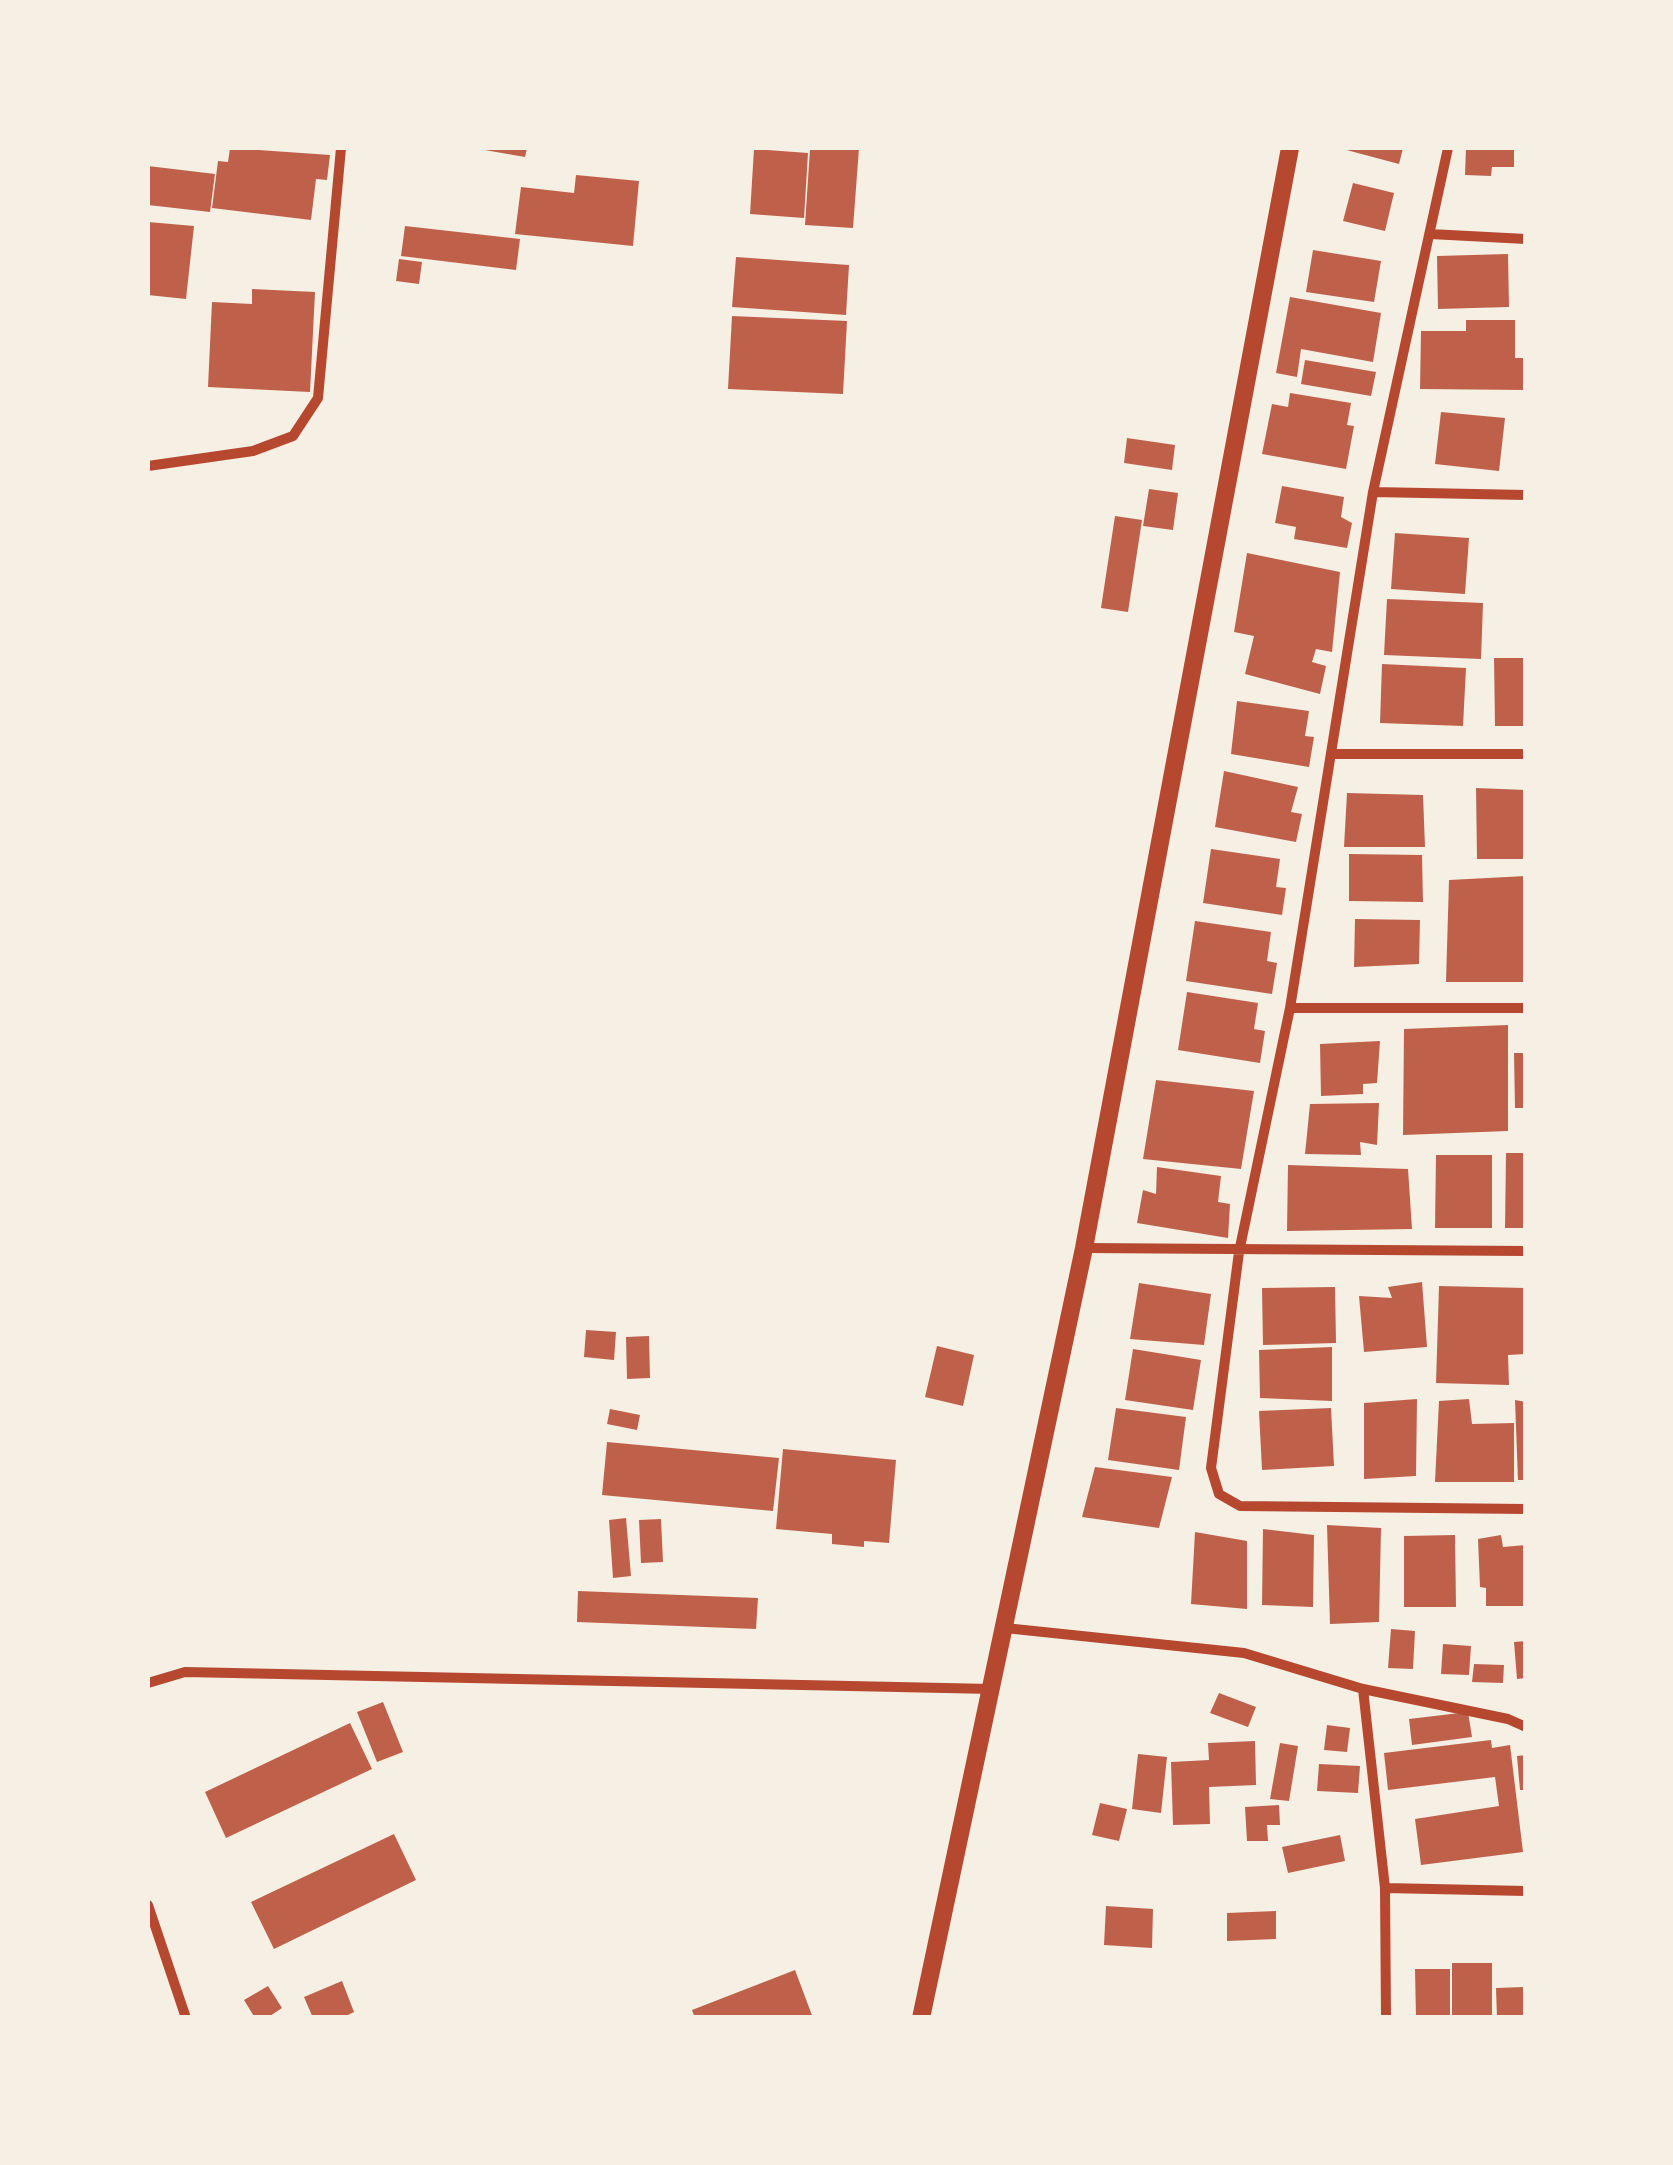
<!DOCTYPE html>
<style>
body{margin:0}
#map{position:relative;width:1673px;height:2165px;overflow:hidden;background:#f6efe4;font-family:Manrope,sans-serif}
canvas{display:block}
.frame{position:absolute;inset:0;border:150px solid #f6efe4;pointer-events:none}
</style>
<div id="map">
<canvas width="1673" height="2165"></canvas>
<div class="frame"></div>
</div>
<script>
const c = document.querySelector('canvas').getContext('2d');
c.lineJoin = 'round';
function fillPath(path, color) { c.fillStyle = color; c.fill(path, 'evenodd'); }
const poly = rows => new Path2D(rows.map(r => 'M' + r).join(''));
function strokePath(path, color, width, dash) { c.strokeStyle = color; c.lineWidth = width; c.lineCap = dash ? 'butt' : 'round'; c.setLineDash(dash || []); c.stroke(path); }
const building = poly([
 [230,148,330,155,327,180,316,179,311,220,212,208,218,161,228,162],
 [473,148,527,148,525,157],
 [859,148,853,228,805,225,810,149],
 [1339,148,1403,148,1399,164],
 [1466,148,1514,148,1514,167,1492,167,1491,176,1465,175],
 [754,149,808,153,804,218,750,214],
 [148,166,215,174,210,212,148,205],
 [576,175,639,181,633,246,515,234,521,187,574,193],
 [1353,183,1394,193,1385,231,1343,221],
 [148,222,194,226,186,299,148,295],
 [405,226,520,239,516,270,401,256],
 [1313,250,1381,261,1374,302,1306,292],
 [1508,254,1509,307,1438,309,1437,256],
 [736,257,849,265,846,315,732,307],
 [399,259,422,262,419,284,396,281],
 [252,289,315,292,310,392,208,387,212,302,252,304],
 [1290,297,1381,313,1373,362,1301,349,1297,377,1276,373],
 [732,316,847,321,843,394,728,389],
 [1466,320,1515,320,1515,358,1526,358,1526,390,1420,389,1421,331,1466,331],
 [1305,360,1376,372,1371,396,1301,384],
 [1290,393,1351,403,1347,425,1354,426,1346,469,1262,454,1272,404,1288,407],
 [1441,412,1505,418,1499,471,1435,464],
 [1127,438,1175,445,1172,470,1124,463],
 [1282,486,1344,497,1341,517,1352,523,1347,548,1294,539,1296,527,1275,523],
 [1149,489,1178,493,1173,530,1143,526],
 [1115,516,1142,520,1128,612,1101,608],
 [1395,533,1469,538,1465,594,1391,589],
 [1247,553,1340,572,1332,652,1316,649,1312,662,1326,666,1320,694,1245,674,1254,636,1234,632],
 [1387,599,1483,603,1481,659,1384,655],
 [1494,658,1526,658,1526,726,1495,726],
 [1382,664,1466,668,1463,726,1380,723],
 [1237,701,1309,711,1305,736,1314,737,1309,767,1231,754],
 [1224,771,1298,787,1291,812,1302,814,1296,842,1215,827],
 [1476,788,1526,790,1526,859,1477,859],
 [1347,793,1423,795,1425,847,1344,847],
 [1211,849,1280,859,1276,887,1286,888,1282,915,1203,903],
 [1349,854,1422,855,1423,902,1349,901],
 [1526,876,1524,982,1446,982,1449,880],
 [1355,919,1420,920,1419,964,1354,967],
 [1195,921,1271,932,1267,961,1277,963,1272,994,1186,981],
 [1187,992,1258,1003,1254,1029,1265,1031,1260,1063,1178,1050],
 [1508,1025,1508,1131,1403,1135,1404,1029],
 [1380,1041,1377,1083,1363,1084,1363,1094,1321,1096,1320,1044],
 [1514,1053,1526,1053,1526,1108,1515,1108],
 [1156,1080,1254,1091,1241,1169,1143,1159],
 [1379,1103,1377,1145,1360,1142,1361,1155,1305,1154,1310,1104],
 [1506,1153,1526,1153,1526,1228,1505,1228],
 [1436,1155,1492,1155,1492,1228,1435,1228],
 [1288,1165,1408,1169,1412,1229,1287,1231],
 [1157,1167,1221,1176,1218,1202,1230,1204,1228,1238,1137,1223,1143,1190,1156,1194],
 [1422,1282,1427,1347,1364,1352,1359,1296,1392,1298,1388,1287],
 [1139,1283,1211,1294,1204,1345,1130,1339],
 [1439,1286,1526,1288,1526,1354,1508,1355,1509,1385,1436,1383],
 [1335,1287,1336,1343,1263,1345,1262,1288],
 [586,1330,616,1332,614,1360,584,1357],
 [649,1336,650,1378,627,1379,626,1337],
 [937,1346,974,1355,963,1406,925,1397],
 [1332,1347,1332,1401,1260,1398,1259,1350],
 [1133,1349,1201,1360,1193,1410,1125,1400],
 [1417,1399,1416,1476,1364,1479,1364,1403],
 [1469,1399,1472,1424,1514,1423,1514,1482,1435,1482,1439,1401],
 [1515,1400,1526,1402,1526,1480,1518,1480],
 [1116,1408,1186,1417,1179,1470,1108,1460],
 [1331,1408,1334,1466,1262,1470,1259,1411],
 [610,1409,640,1415,637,1430,607,1424],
 [607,1442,779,1458,773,1511,602,1495],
 [783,1449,896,1460,889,1543,864,1541,864,1547,832,1544,832,1534,776,1529],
 [1095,1467,1172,1477,1159,1528,1082,1517],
 [626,1518,631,1576,613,1578,609,1520],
 [661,1519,663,1562,641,1563,639,1520],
 [1327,1525,1381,1528,1379,1622,1330,1624],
 [1263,1529,1314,1535,1313,1607,1262,1605],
 [1195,1532,1247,1541,1247,1609,1191,1604],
 [1455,1535,1456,1607,1404,1607,1404,1536],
 [1501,1535,1503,1547,1526,1545,1526,1606,1486,1606,1486,1588,1480,1587,1478,1539],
 [578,1591,758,1598,756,1629,577,1622],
 [1391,1629,1415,1631,1413,1669,1388,1668],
 [1526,1641,1526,1678,1517,1679,1514,1642],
 [1443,1644,1471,1646,1469,1675,1441,1674],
 [1474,1664,1504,1665,1503,1683,1472,1682],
 [1219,1693,1256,1707,1248,1727,1210,1713],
 [383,1702,403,1752,377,1762,357,1712],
 [1468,1712,1472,1737,1412,1745,1409,1719],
 [350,1723,372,1769,226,1838,205,1792],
 [1327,1725,1350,1728,1347,1752,1324,1750],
 [1491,1740,1492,1748,1510,1745,1523,1852,1421,1865,1415,1819,1499,1806,1495,1777,1388,1790,1384,1753],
 [1255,1741,1256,1785,1209,1787,1210,1824,1173,1825,1171,1762,1209,1760,1208,1743],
 [1280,1743,1298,1746,1289,1801,1270,1799],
 [1138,1754,1167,1757,1161,1813,1132,1809],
 [1526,1755,1526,1790,1520,1790,1517,1756],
 [1319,1764,1360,1766,1358,1793,1317,1791],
 [1100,1803,1127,1809,1119,1841,1092,1835],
 [1279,1805,1280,1825,1267,1825,1268,1841,1247,1841,1245,1807],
 [394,1834,416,1880,274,1949,251,1902],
 [1340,1835,1345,1861,1288,1873,1282,1847],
 [1106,1906,1153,1909,1152,1948,1104,1945],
 [1276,1911,1276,1939,1227,1941,1227,1913],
 [1452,1963,1492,1963,1492,2018,1452,2016],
 [1415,1969,1450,1969,1450,2018,1416,2018],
 [795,1970,813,2018,695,2018,692,2010],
 [342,1981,354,2012,342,2018,313,2018,304,1997],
 [268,1986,282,2008,267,2018,255,2018,244,2000],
 [1524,1987,1524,2018,1497,2018,1496,1988]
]);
const minor = poly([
 [1448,148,1373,492,1290,1008,1239,1252,1211,1468,1219,1494,1240,1506,1526,1509],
 [1430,234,1526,239],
 [148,466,253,451,293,436,318,398,341,148],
 [1373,492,1526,495],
 [1333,754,1526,754],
 [1290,1008,1526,1008],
 [1084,1248,1526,1251],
 [1005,1628,1244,1653,1363,1689,1508,1719,1526,1727],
 [148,1683,185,1672,992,1689],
 [1363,1689,1385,1888,1386,2018],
 [1385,1888,1526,1891],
 [148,1905,186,2018]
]);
const tertiary = poly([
 [921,2018,1084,1248,1290,148]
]);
fillPath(building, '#bf614a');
strokePath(minor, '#b5482f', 10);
strokePath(tertiary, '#b5482f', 18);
</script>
